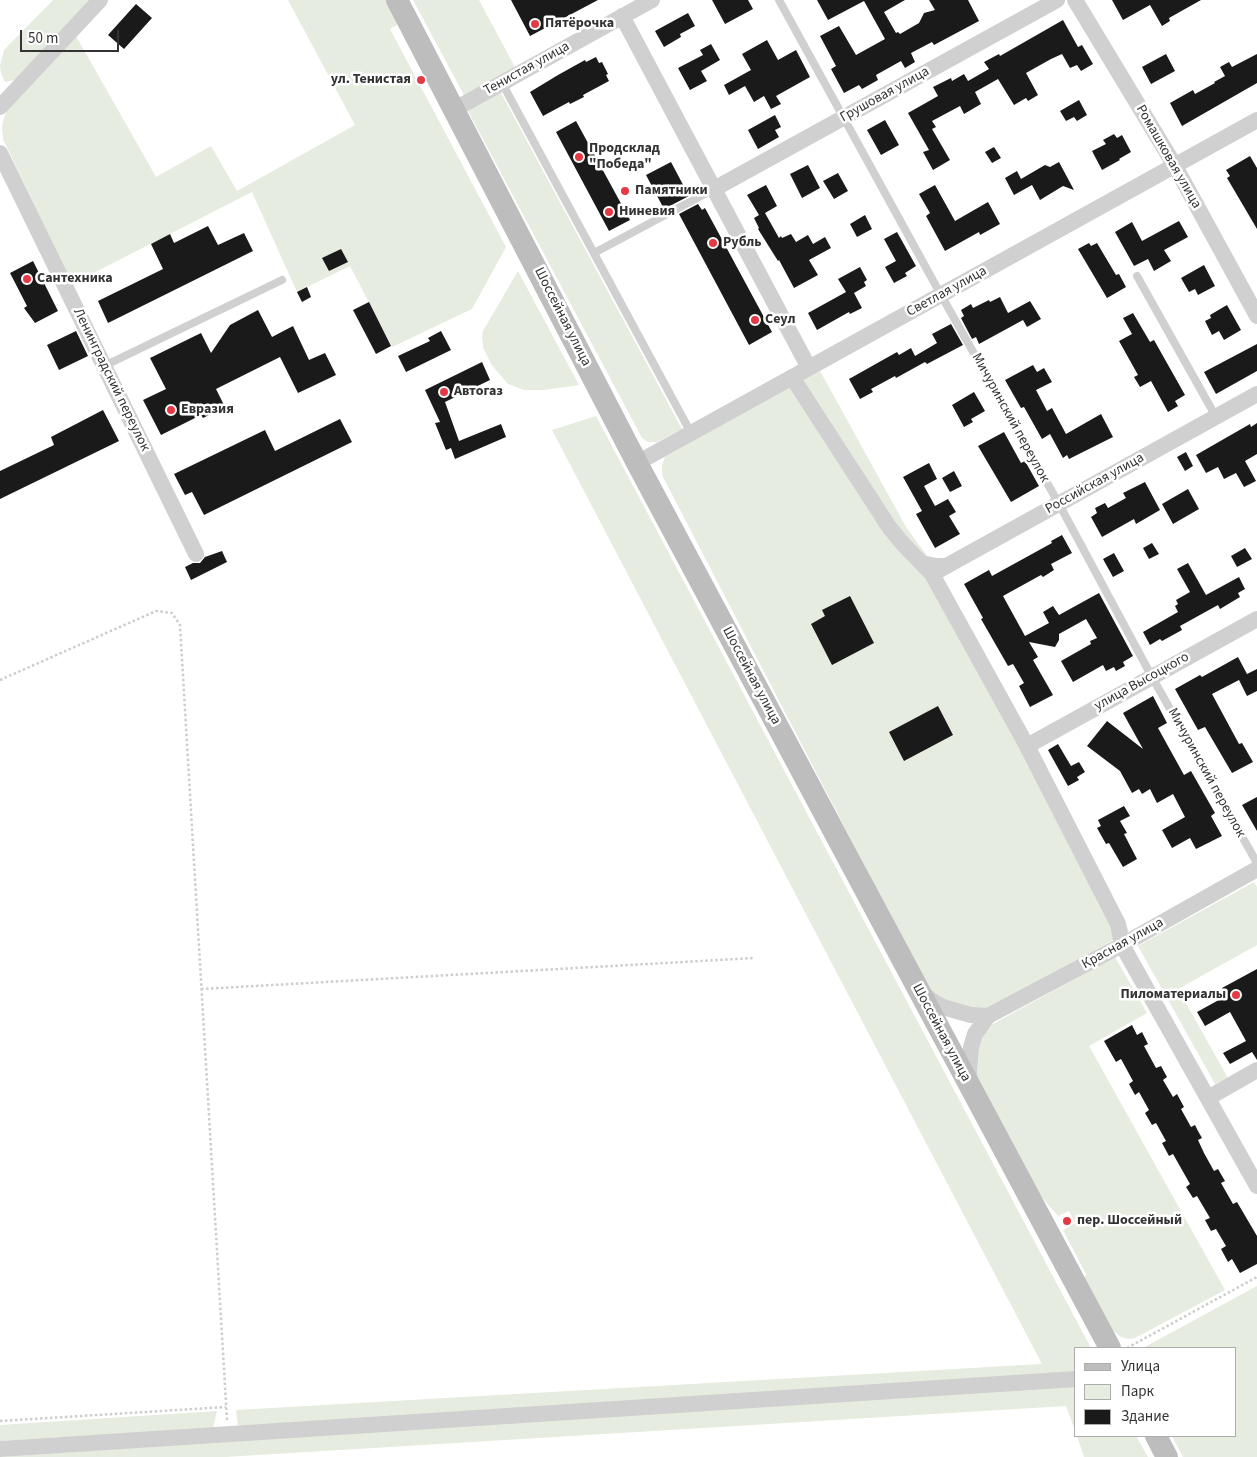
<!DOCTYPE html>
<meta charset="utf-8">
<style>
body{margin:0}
#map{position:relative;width:1257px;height:1457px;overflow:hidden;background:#fff;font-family:"Source Sans 3",sans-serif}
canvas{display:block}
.legend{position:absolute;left:1074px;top:1347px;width:162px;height:90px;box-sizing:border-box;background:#fff;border:1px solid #adadad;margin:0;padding:6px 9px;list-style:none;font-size:15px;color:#333}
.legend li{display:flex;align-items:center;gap:10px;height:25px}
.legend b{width:25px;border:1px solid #adadad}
.scale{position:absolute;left:20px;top:30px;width:99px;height:22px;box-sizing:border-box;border:2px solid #333;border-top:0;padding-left:6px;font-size:15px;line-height:18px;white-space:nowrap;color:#333;-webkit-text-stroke:4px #fff;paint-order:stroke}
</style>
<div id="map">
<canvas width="1257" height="1457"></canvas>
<ul class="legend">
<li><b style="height:6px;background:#bdbdbd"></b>Улица</li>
<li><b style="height:14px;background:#e6ecdf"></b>Парк</li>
<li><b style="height:14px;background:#1a1a1a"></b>Здание</li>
</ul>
<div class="scale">50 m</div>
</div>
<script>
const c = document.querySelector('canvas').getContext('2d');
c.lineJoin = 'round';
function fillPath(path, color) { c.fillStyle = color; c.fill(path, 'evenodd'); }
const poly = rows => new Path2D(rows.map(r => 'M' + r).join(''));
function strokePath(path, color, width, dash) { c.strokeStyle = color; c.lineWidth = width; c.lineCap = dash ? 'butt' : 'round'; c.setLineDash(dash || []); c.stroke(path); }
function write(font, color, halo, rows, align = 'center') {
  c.font = font + ' "Source Sans 3",sans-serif'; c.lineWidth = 5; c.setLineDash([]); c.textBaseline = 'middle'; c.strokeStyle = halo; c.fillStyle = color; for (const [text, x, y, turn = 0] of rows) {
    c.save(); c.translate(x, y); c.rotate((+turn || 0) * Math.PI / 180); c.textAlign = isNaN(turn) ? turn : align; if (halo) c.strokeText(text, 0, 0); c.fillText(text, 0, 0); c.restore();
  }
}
const green = poly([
 [53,0,90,0,15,80,5,82,1,73,0,66,4,50],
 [288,0,387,0,400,23,390,29,506,247,472,309,392,347,350,266,297,292,252,192,72,284,3,139,2,128,4,117,9,108,76,36,156,177,211,146,237,191,355,125],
 [413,0,479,0,516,69,465,97],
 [500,91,682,429,657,442,648,442,642,438,468,111],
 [518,271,579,385,544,390,524,390,508,384,491,364,483,347,482,336,483,331],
 [819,369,906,527,941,575,1025,726,1129,931,989,1010,972,1009,931,994,662,475,662,466,665,457],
 [596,416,1091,1348,1076,1348,1076,1374,238,1426,236,1410,1042,1364,552,430],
 [1254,882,1257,887,1257,945,1178,989,1228,1078,1215,1084,1138,946],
 [1115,957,1147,1013,1089,1046,1225,1290,1135,1338,1129,1339,1121,1337,1112,1330,1084,1279,1086,1274,1063,1230,1075,1223,1069,1211,1058,1216,1040,1195,978,1081,975,1071,975,1059,982,1036,991,1025],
 [1257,1286,1257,1457,1183,1457,1172,1436,1236,1436,1236,1348,1143,1348],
 [1076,1384,1076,1433,1066,1406,225,1457,0,1457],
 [217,1411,213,1428,0,1441,0,1425],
 [1077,1436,1136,1436,1148,1457,1084,1457]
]);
const building = poly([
 [511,0,598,0,530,36],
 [712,0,748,0,753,9,725,24],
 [817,0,905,0,884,12,896,33,898,32,900,34,919,23,924,13,935,10,929,0,968,0,979,21,934,45,932,42,911,53,915,62,905,68,901,61,876,75,878,80,862,89,859,85,844,93,831,69,836,66,820,36,839,26,856,55,885,39,864,1,828,20],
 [1112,0,1201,0,1169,18,1170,21,1162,26,1150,5,1123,20],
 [136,4,152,18,124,49,108,35],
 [688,13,695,26,680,34,681,37,664,47,655,31],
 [1063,20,1078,47,1082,45,1093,64,1081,71,1077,65,1070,68,1062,54,1051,59,1026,73,1038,95,1028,101,1026,98,1014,105,998,79,975,92,981,104,964,114,960,106,932,121,936,127,932,129,950,160,933,170,923,152,929,150,908,113,938,96,933,87,951,78,952,81,964,74,968,81,989,69,984,62,999,54,1000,56],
 [767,40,778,60,796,50,810,77,776,96,781,104,771,109,764,96,754,102,745,86,729,95,724,85,751,70,742,54],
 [711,44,720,60,701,71,707,81,690,90,678,68,703,55,700,50],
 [1166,54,1175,71,1151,84,1142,67],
 [1257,54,1257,83,1182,126,1170,103,1193,90,1195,94,1215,83,1214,82,1225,76,1220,67,1229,62,1232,67],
 [596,57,599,63,602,62,608,74,606,75,609,81,583,95,584,97,570,104,569,102,543,116,530,92,558,75,585,60,586,62],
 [1079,100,1087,115,1077,121,1074,117,1066,121,1060,111],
 [775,115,781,127,775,130,779,137,758,149,748,130],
 [885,120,899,145,881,155,867,130],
 [576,121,630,220,609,231,556,132],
 [1114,134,1117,138,1122,135,1131,152,1119,159,1120,160,1102,170,1092,151,1106,144,1103,140],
 [994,147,1001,158,992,163,985,152],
 [1250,156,1257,168,1257,229,1227,178,1230,176,1226,170],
 [671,162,689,196,664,209,646,175],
 [1059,162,1074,190,1063,186,1040,200,1032,185,1014,195,1005,178,1017,171,1021,179,1045,165,1050,167],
 [808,165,820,188,802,198,790,174],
 [838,173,848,191,834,199,823,181],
 [766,185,777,206,765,213,779,238,781,236,782,238,791,234,796,242,808,235,813,244,825,237,831,248,809,260,818,275,794,288,779,260,778,261,758,229,759,228,754,218,759,215,747,195],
 [935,185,955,221,988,202,1000,224,980,235,979,232,945,251,926,216,930,213,919,194],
 [698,204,702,210,705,208,772,332,749,345,679,214],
 [865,215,872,229,857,237,850,224],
 [1179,221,1188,237,1164,250,1171,261,1154,271,1148,259,1134,266,1115,232,1132,222,1142,241],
 [208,226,218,245,244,233,253,251,108,323,98,301,163,269,151,244,170,234,174,243],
 [897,232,916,266,905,273,907,276,894,283,885,267,896,261,884,239],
 [1089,243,1091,246,1097,243,1116,275,1119,274,1126,287,1107,298,1078,249],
 [341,249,348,262,329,271,322,258],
 [33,261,58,311,35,323,24,308,27,306,10,273],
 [1204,265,1215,286,1198,295,1195,289,1189,292,1181,278],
 [860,267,867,280,864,282,866,286,854,293,862,308,850,314,849,312,817,330,808,313,846,292,838,279],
 [307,287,311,297,302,302,297,292],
 [1000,297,1008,313,1030,301,1041,319,1027,327,1023,320,979,344,976,337,972,339,961,318,964,316,961,310,971,304,973,308,989,300,990,302],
 [369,302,391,346,376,354,353,310],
 [1227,305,1241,330,1224,340,1219,331,1212,335,1205,321,1211,318,1210,315],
 [258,310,272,337,293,326,309,360,325,353,336,375,298,393,280,357,216,389,225,407,203,418,201,415,161,435,143,400,166,389,150,358,201,333,211,353,230,325],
 [1133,313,1150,342,1154,340,1185,395,1175,401,1178,406,1168,412,1151,381,1140,387,1134,377,1138,375,1119,341,1132,334,1123,318],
 [951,324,963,345,927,364,925,362,896,378,895,376,871,389,873,392,860,399,849,379,897,352,899,355,911,348,915,356,937,343,932,334],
 [76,331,88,356,59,370,47,345],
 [441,331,451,350,406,372,398,356,430,341,428,338],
 [1257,344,1257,371,1216,394,1204,372],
 [482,362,490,380,445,402,459,441,501,424,506,437,455,459,451,448,446,450,435,423,440,422,425,390],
 [1033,365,1037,372,1044,368,1052,382,1036,390,1047,411,1052,408,1066,434,1101,414,1113,437,1069,459,1067,455,1063,458,1050,434,1042,439,1024,407,1021,408,1005,380],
 [974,392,985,411,971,419,973,422,964,427,952,405],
 [103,410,119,441,0,499,0,471,54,445,51,437],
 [340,419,352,442,204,515,192,492,185,495,174,474,265,430,275,451],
 [1257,423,1257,454,1245,461,1256,481,1244,487,1236,473,1224,479,1218,467,1206,473,1196,455,1250,424,1251,427],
 [1004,432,1021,463,1025,461,1039,486,1011,502,978,446],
 [1186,452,1193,466,1185,471,1177,457],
 [929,463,937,479,924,486,935,506,948,499,956,512,949,516,960,534,935,548,916,514,922,511,903,477],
 [954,471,962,486,950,492,942,478],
 [1145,482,1160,510,1136,524,1134,519,1102,537,1091,517,1097,513,1095,508,1105,503,1108,508,1126,498,1123,493],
 [1188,489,1199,509,1173,524,1162,504],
 [1062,535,1072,553,1051,564,1054,570,1043,577,1041,575,1003,596,1025,636,1049,623,1043,612,1053,606,1059,615,1099,593,1133,656,1123,662,1125,666,1116,671,1114,667,1106,671,1103,665,1073,682,1061,661,1091,644,1090,641,1097,638,1086,619,1059,634,1059,640,1055,647,1029,642,1038,657,1033,660,1053,695,1030,707,1019,686,1024,683,1013,664,1008,666,981,619,983,618,964,584,989,570,992,576,1052,543,1051,541],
 [1152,543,1159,554,1149,559,1143,548],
 [1245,548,1252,559,1237,567,1231,556],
 [222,551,227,562,191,580,185,567,193,563,200,563,205,557],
 [1114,553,1124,571,1113,577,1103,559],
 [1188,563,1206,595,1239,577,1245,589,1238,593,1240,597,1220,609,1218,605,1180,626,1182,630,1162,641,1160,639,1150,645,1143,632,1178,612,1175,606,1178,604,1176,600,1190,592,1177,569],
 [850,596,874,643,832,665,811,624,825,616,822,610],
 [1238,657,1247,674,1257,669,1257,691,1247,696,1239,680,1212,694,1239,744,1242,743,1253,762,1232,773,1205,727,1198,730,1175,689,1200,675,1202,677],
 [1153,696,1167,723,1158,728,1184,775,1191,771,1215,813,1211,816,1222,836,1196,849,1190,838,1172,848,1162,830,1185,817,1173,794,1157,803,1150,789,1142,794,1139,789,1132,793,1120,771,1087,746,1107,721,1143,749,1123,713],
 [938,706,953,735,904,761,889,732],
 [1058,744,1071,766,1079,762,1085,772,1077,777,1079,780,1068,786,1048,750],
 [1257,797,1257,831,1242,805],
 [1124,806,1130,816,1120,821,1127,833,1124,834,1137,859,1123,867,1109,843,1106,844,1097,828,1101,826,1098,820],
 [1257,969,1257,1060,1252,1052,1230,1064,1223,1053,1246,1041,1230,1012,1205,1026,1197,1012,1226,996,1222,988],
 [1132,1025,1137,1035,1142,1032,1148,1044,1144,1046,1156,1068,1161,1066,1167,1077,1163,1080,1173,1097,1177,1094,1184,1107,1181,1109,1191,1127,1195,1125,1198,1131,1202,1138,1198,1140,1204,1153,1214,1171,1218,1169,1225,1181,1221,1183,1233,1204,1237,1202,1257,1236,1257,1264,1240,1273,1232,1259,1228,1262,1221,1249,1226,1246,1216,1229,1211,1231,1205,1220,1210,1218,1197,1196,1193,1198,1186,1187,1190,1184,1173,1154,1169,1156,1162,1143,1166,1141,1156,1123,1152,1125,1145,1113,1149,1110,1139,1092,1135,1095,1129,1084,1133,1081,1121,1059,1116,1062,1104,1041]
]);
const path = poly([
 [0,680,156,611,172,613,180,625,227,1420],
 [201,989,754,958],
 [1127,1348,1257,1277],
 [0,1421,226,1407]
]);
const lane = poly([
 [779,0,941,295,1059,504,1152,677,1257,863],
 [502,83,691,433],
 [594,253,714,189],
 [1137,276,1216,417],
 [104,366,282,280],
 [921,559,936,562,947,562]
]);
const street = poly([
 [1075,0,1175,166,1257,316],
 [622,16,809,368],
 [0,107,100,0],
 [455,109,652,0],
 [0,153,196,554],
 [714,189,1057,0],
 [792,377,889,527,903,544,932,574,1027,746,1118,924,1122,945,1257,1186],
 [637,463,1257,120],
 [932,574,1257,394],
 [1027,746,1257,619],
 [921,992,935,1003,946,1008,971,1015,988,1016],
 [968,1082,971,1047,975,1034,988,1016,1122,945,1257,869],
 [1208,1098,1257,1070],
 [0,1449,1076,1379]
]);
const secondary = poly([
 [397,0,637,463,1110,1348],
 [1156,1436,1167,1457]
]);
const markers = [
 [535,24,5,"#e63946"],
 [421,80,5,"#e63946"],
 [579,157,5,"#e63946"],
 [625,191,5,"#e63946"],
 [609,212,5,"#e63946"],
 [713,243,5,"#e63946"],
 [27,279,5,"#e63946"],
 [755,320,5,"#e63946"],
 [444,392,5,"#e63946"],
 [171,410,5,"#e63946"],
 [1236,995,5,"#e63946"],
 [1067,1221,5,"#e63946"]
];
const poiNames = [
 ["Пятёрочка",545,24],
 ["ул. Тенистая",411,80,"right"],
 ["Продсклад",589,149],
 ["\"Победа\"",589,165],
 ["Памятники",635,191],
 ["Ниневия",619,212],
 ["Рубль",723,243],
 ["Сантехника",37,279],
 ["Сеул",765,320],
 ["Автогаз",454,392],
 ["Евразия",181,410],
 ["Пиломатериалы",1226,995,"right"],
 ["пер. Шоссейный",1077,1221]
];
const streetNames = [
 ["Тенистая улица",527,69,-29],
 ["Грушовая улица",885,95,-29],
 ["Ромашковая улица",1168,157,60],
 ["Светлая улица",947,292,-29],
 ["Шоссейная улица",562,317,63],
 ["Ленинградский переулок",111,380,64],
 ["Мичуринский переулок",1010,418,61],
 ["Российская улица",1095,484,-29],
 ["Шоссейная улица",751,676,62],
 ["улица Высоцкого",1142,682,-29],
 ["Мичуринский переулок",1206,773,61],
 ["Красная улица",1123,944,-29],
 ["Шоссейная улица",941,1033,62]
];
fillPath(green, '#e6ecdf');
fillPath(building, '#1a1a1a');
strokePath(path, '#cdcdcd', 2.5, [2.5, 2.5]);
strokePath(lane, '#d0d0d0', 8);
strokePath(street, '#d0d0d0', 16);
strokePath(secondary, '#bdbdbd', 22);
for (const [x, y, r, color] of markers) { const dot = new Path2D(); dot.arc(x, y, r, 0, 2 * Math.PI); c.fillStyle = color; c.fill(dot); strokePath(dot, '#fff', 2); }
write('bold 14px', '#333', '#fff', poiNames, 'left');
write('14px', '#333', '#fff', streetNames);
</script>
